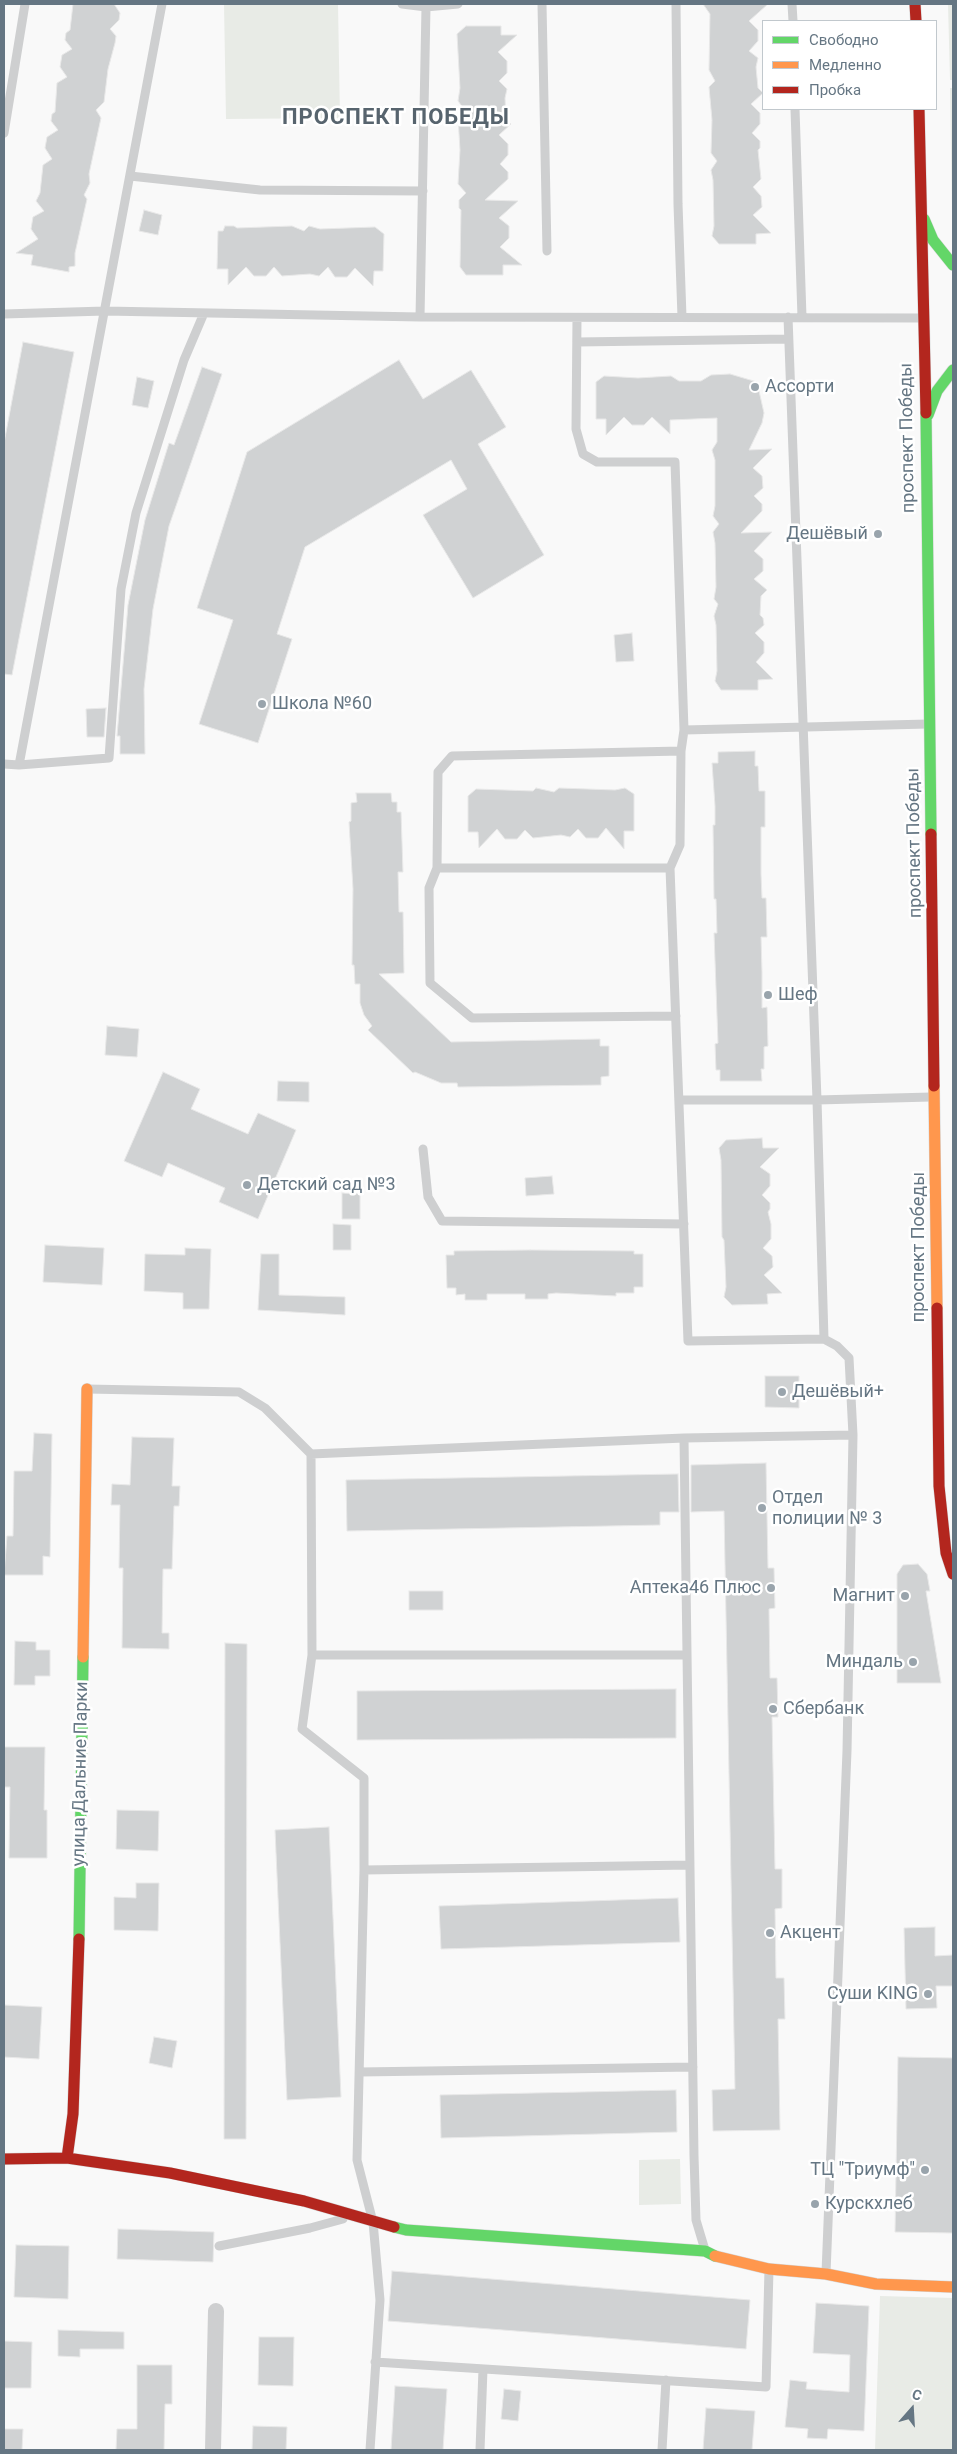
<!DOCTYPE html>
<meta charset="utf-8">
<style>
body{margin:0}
#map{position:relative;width:957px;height:2454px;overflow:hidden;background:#f9f9f9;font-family:Roboto,sans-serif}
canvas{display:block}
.frame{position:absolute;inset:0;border:5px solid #657683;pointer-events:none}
.legend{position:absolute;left:762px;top:20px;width:175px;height:90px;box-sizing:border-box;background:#fff;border:1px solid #c1c8cd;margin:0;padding:6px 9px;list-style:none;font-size:15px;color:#657683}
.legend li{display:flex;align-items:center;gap:10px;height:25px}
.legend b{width:25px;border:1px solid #c1c8cd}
.north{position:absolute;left:887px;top:2384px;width:50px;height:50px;-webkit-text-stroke:4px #fff;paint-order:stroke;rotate:19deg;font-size:14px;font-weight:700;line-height:20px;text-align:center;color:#657683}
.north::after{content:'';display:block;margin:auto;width:18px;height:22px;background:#657683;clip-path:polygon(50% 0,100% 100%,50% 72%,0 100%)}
</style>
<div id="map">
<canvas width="957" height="2454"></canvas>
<div class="frame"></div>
<ul class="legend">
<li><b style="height:6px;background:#63d668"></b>Свободно</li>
<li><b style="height:6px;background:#ff974d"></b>Медленно</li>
<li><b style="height:6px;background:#b3261e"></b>Пробка</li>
</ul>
<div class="north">С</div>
</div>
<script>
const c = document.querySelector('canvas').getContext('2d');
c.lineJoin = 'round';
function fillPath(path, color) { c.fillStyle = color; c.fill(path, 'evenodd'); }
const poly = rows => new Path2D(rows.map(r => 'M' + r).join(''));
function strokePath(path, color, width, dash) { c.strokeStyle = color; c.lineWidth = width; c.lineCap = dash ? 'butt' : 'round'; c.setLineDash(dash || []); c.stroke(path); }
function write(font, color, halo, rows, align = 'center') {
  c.font = font + ' Roboto,sans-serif'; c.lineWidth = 5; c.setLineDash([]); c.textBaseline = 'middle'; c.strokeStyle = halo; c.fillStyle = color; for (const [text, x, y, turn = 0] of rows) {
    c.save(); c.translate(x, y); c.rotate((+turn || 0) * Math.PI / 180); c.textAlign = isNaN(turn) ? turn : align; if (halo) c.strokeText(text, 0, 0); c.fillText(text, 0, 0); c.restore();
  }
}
const green = poly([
 [224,4,338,4,340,118,226,119],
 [948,4,953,4,953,80,950,80],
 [950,88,953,88,953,219,952,215],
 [680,2159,681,2204,639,2205,639,2160],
 [880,2296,953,2298,953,2450,875,2450]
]);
const building = poly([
 [73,4,114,4,120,13,119,20,110,29,116,36,115,43,108,69,104,102,96,110,101,118,89,174,90,183,84,195,87,199,75,253,75,266,69,267,69,272,31,265,33,255,16,253,38,239,31,229,33,217,44,211,36,201,40,193,43,165,52,159,45,148,47,137,58,130,51,121,52,114,55,112,57,83,67,77,60,67,62,55,72,49,65,40,66,33,70,30,73,4],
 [703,4,768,4,749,21,758,30,758,41,749,51,758,58,756,67,758,88,763,93,751,104,760,113,760,124,752,133,760,141,760,148,758,150,761,179,753,187,761,196,762,207,753,215,771,233,756,234,756,244,719,244,712,236,714,226,713,180,711,170,717,161,711,153,712,120,709,87,715,81,709,70,710,14,703,4],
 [466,26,501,26,501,35,517,35,498,52,507,61,507,73,499,81,507,89,505,98,506,120,511,124,499,135,508,144,508,155,500,164,508,172,508,179,485,200,518,201,499,218,509,226,509,238,500,247,522,265,503,265,503,275,466,275,460,267,461,210,459,208,459,200,466,193,458,184,460,150,458,117,464,109,458,101,460,88,457,34,466,26],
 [144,210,162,215,158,235,139,231,144,210],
 [225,226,234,226,237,228,292,226,304,231,309,226,320,229,375,227,384,234,383,271,374,271,373,286,355,268,347,277,335,277,328,267,319,276,310,274,282,276,274,267,266,276,254,276,246,267,228,285,228,269,217,269,218,231,223,231,225,226],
 [23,342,74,352,12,675,4,674,4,443,23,342],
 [399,360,423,399,471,370,506,427,478,444,544,555,473,598,423,515,467,489,451,460,305,547,277,634,292,639,258,743,199,724,233,620,197,608,247,452,399,360],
 [202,367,222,374,169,526,153,609,144,689,145,754,120,754,120,736,117,736,128,605,145,520,169,443,174,445,202,367],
 [730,374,757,382,764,413,762,423,749,450,772,449,753,468,762,476,763,488,754,496,762,504,762,511,741,533,772,532,754,551,763,559,763,571,754,579,767,590,761,596,760,615,763,618,764,625,755,633,764,642,764,653,756,662,773,679,758,680,758,690,721,690,715,681,717,671,716,625,714,616,718,604,714,599,716,587,715,543,713,532,719,524,713,516,715,506,715,460,712,450,717,442,717,418,670,420,670,434,652,417,644,425,632,425,624,417,606,435,606,419,596,419,596,382,604,376,638,378,671,376,679,381,701,381,711,375,730,374],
 [137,377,154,381,148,408,132,405,137,377],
 [632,633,634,661,616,662,614,635,632,633],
 [106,708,104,737,87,737,86,709,106,708],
 [755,751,755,766,758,766,759,791,765,791,765,827,761,827,761,874,762,898,766,898,767,937,761,937,762,972,762,1008,767,1007,768,1046,764,1047,764,1069,761,1069,762,1081,720,1081,720,1070,716,1070,715,1044,718,1043,714,933,717,933,716,899,714,899,713,825,715,825,715,806,712,763,718,763,718,752,755,751],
 [536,788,554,792,559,788,615,790,625,788,634,794,634,831,624,831,624,849,606,828,598,838,586,838,578,829,570,837,561,835,533,838,525,830,517,839,505,839,497,829,479,848,478,832,468,832,468,796,476,789,533,791,536,788],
 [356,793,391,793,392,802,397,802,397,812,401,812,403,872,398,872,399,912,403,912,404,973,379,974,451,1042,600,1039,600,1046,609,1046,609,1076,601,1077,601,1085,458,1087,457,1083,441,1083,415,1072,413,1073,368,1030,372,1026,364,1015,360,1003,360,984,355,984,354,965,352,965,353,889,349,822,351,821,351,803,357,802,356,793],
 [107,1026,139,1029,137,1057,105,1055,107,1026],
 [163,1072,200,1089,191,1109,248,1134,258,1113,296,1130,258,1219,219,1202,225,1188,168,1163,162,1177,124,1161,163,1072],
 [278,1081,309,1082,309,1102,277,1101,278,1081],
 [762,1138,763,1148,779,1148,760,1167,770,1174,770,1186,762,1195,770,1203,770,1209,768,1212,771,1224,771,1239,763,1248,772,1256,773,1267,764,1275,782,1293,767,1294,768,1304,732,1305,724,1297,726,1287,724,1240,722,1237,721,1160,719,1148,726,1140,762,1138],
 [552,1176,554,1194,526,1196,525,1178,552,1176],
 [342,1193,360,1194,360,1219,342,1219,342,1193],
 [333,1224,351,1225,351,1250,333,1250,333,1224],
 [45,1245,104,1248,102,1285,43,1282,45,1245],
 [185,1248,211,1249,209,1309,183,1309,183,1293,144,1291,145,1254,185,1255,185,1248],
 [530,1250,634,1251,634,1254,643,1254,643,1287,634,1287,634,1293,616,1293,616,1296,556,1293,548,1294,548,1299,525,1299,525,1294,487,1294,487,1300,465,1300,465,1294,456,1295,456,1288,447,1288,446,1255,454,1255,454,1251,530,1250],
 [261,1254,279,1254,279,1295,345,1297,345,1315,258,1310,261,1254],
 [765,1376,799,1376,799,1408,765,1407,765,1376],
 [34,1433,52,1434,50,1557,43,1556,43,1575,4,1575,7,1536,13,1536,14,1471,32,1471,34,1433],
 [132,1437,174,1438,172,1486,180,1486,179,1506,174,1506,172,1569,163,1569,162,1633,169,1633,169,1649,122,1648,123,1568,119,1568,120,1505,111,1505,112,1484,130,1485,132,1437],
 [766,1463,768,1568,774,1568,775,1608,769,1609,770,1678,777,1678,778,1717,772,1717,775,1869,782,1869,782,1908,775,1909,776,1978,784,1978,785,2019,778,2019,780,2130,713,2131,712,2090,735,2089,724,1511,691,1512,691,1465,766,1463],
 [678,1474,679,1512,660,1512,660,1525,347,1531,346,1480,678,1474],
 [918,1564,927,1574,930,1591,926,1591,941,1683,897,1683,897,1574,903,1565,918,1564],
 [409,1591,443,1591,443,1610,409,1610,409,1591],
 [15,1641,36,1642,36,1650,50,1650,50,1676,35,1676,35,1685,14,1685,15,1641],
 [225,1643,247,1644,246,2139,224,2139,225,1643],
 [676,1689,676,1738,357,1740,357,1691,676,1689],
 [4,1747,45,1747,44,1810,47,1810,47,1858,9,1858,10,1787,4,1787,4,1747],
 [117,1810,159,1811,158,1851,116,1849,117,1810],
 [329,1827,341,2097,287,2100,275,1830,329,1827],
 [136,1883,159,1883,158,1931,114,1930,114,1897,136,1898,136,1883],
 [678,1898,680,1942,441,1949,439,1906,678,1898],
 [935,1927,935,1956,953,1955,953,1986,936,1986,937,2008,906,2009,904,1928,935,1927],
 [4,2005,42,2007,39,2059,4,2057,4,2005],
 [154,2037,177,2041,172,2068,149,2063,154,2037],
 [898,2057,953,2058,953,2233,895,2232,898,2057],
 [676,2090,677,2132,441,2138,440,2095,676,2090],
 [118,2229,214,2232,213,2262,117,2259,118,2229],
 [16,2245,69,2246,68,2299,14,2297,16,2245],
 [392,2271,750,2300,746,2349,388,2321,392,2271],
 [816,2303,869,2306,864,2431,828,2429,827,2439,807,2438,808,2429,785,2427,790,2380,807,2382,806,2389,849,2392,850,2355,813,2353,816,2303],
 [58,2330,124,2332,124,2349,80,2349,80,2357,58,2356,58,2330],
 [259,2337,294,2337,293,2386,258,2385,259,2337],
 [4,2341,32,2342,31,2388,4,2388,4,2341],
 [137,2365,172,2365,172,2404,165,2404,164,2450,116,2450,117,2429,137,2429,137,2365],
 [395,2386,447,2389,443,2450,391,2450,395,2386],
 [504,2389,521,2391,518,2421,501,2419,504,2389],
 [706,2408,755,2411,752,2450,703,2450,706,2408],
 [253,2426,287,2427,286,2450,252,2450,253,2426],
 [4,2429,23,2429,22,2450,4,2450,4,2429]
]);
const lane = poly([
 [162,4,19,765,109,758,121,589,136,513,184,360,204,313],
 [402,4,426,7,458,4],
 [542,4,547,251],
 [676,4,678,204,682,317],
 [792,4,793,21],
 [795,109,802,317],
 [4,133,25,4],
 [130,176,260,190,423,191],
 [4,314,105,311,420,317,921,318],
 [420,317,426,7],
 [788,317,817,1100,824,1339,837,1346,849,1358,853,1435,847,1751,826,2273],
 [577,318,576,429,583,454,597,462,675,462,684,730,681,751,680,845,670,868,688,1341,824,1339],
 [577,342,788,339],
 [684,730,928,724],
 [4,764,19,765],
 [437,868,429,888,430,983,472,1018,676,1016],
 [670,868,437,868,438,772,452,756,681,751],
 [679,1100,817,1100,931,1097],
 [423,1149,428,1197,442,1221,684,1224],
 [87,1389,239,1392,265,1408,311,1454],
 [684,1438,694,2156,696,2220,705,2250],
 [312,1655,687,1655],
 [364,1870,690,1865],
 [360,2072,693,2067],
 [219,2246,310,2228,343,2219],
 [375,2362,766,2387,769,2269],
 [370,2450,380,2300,373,2222,357,2160,364,1870,364,1778,302,1729,312,1655,311,1454,684,1438,853,1435],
 [480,2450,483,2369],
 [662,2450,666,2380]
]);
const street = poly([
 [213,2450,216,2311]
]);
const fast = poly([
 [924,219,933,240,953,265],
 [926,413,931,834],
 [928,415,937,391,953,370],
 [79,1939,83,1657],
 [394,2227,406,2230,705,2251,715,2256]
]);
const slow = poly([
 [934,1086,937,1308],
 [83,1657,87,1389],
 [715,2256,769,2269,826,2274,876,2284,953,2287]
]);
const jam = poly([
 [915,4,916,21],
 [919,109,926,413],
 [931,834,934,1086],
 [937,1308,939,1486,946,1553,953,1574],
 [67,2158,73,2114,79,1939],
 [4,2159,67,2158,170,2173,304,2201,394,2227]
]);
const markers = [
 [755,387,5,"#99a4ac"],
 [878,534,5,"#99a4ac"],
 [262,704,5,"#99a4ac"],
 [768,995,5,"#99a4ac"],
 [247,1185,5,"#99a4ac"],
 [782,1392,5,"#99a4ac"],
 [762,1508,5,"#99a4ac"],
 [771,1588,5,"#99a4ac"],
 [905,1596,5,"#99a4ac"],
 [913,1662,5,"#99a4ac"],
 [773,1709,5,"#99a4ac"],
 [770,1933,5,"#99a4ac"],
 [928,1994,5,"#99a4ac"],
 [925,2170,5,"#99a4ac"],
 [815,2204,5,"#99a4ac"]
];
const poiNames = [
 ["Ассорти",765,387],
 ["Дешёвый",868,534,"right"],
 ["Школа №60",272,704],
 ["Шеф",778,995],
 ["Детский сад №3",257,1185],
 ["Дешёвый+",792,1392],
 ["Отдел",772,1498],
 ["полиции № 3",772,1519],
 ["Аптека46 Плюс",761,1588,"right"],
 ["Магнит",895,1596,"right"],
 ["Миндаль",903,1662,"right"],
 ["Сбербанк",783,1709],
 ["Акцент",780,1933],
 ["Суши KING",918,1994,"right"],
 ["ТЦ \"Триумф\"",915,2170,"right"],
 ["Курскхлеб",825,2204]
];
const streetNames = [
 ["проспект Победы",908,438,-91],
 ["проспект Победы",915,843,-91],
 ["проспект Победы",919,1247,-90],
 ["улица Дальние Парки",81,1774,-89]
];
const districtNames = [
 ["ПРОСПЕКТ ПОБЕДЫ",396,118]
];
fillPath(green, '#e8ebe6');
fillPath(building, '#d0d2d3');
strokePath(building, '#e8e8e8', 1);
strokePath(fast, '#d5d6d7', 12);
strokePath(slow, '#d5d6d7', 12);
strokePath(jam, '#d5d6d7', 12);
strokePath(lane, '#cecfd0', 9);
strokePath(street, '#cecfd0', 16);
strokePath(fast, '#63d668', 11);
strokePath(slow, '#ff974d', 11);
strokePath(jam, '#b3261e', 11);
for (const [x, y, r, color] of markers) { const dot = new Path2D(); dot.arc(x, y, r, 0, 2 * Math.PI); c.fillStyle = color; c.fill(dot); strokePath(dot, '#fff', 2); }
write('18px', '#657683', '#fff', poiNames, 'left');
write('18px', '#657683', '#fff', streetNames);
c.letterSpacing = '1px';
write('bold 22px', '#57646e', '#fff', districtNames);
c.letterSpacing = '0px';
</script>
